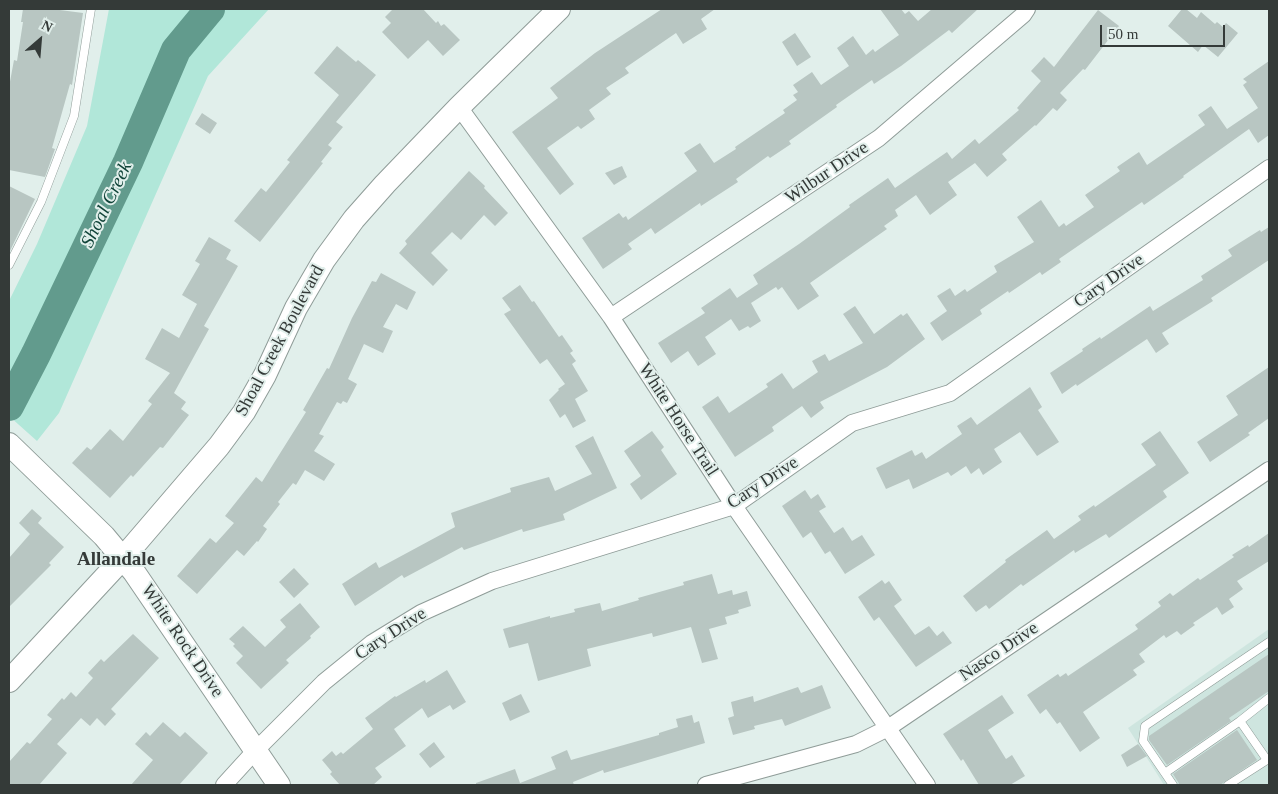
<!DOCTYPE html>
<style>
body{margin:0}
#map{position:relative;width:1278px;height:794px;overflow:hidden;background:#e1efeb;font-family:"Times New Roman",serif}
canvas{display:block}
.frame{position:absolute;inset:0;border:10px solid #343a38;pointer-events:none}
.north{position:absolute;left:15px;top:15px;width:50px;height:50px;-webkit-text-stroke:4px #e1efeb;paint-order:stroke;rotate:27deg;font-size:14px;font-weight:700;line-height:20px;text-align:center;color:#343a38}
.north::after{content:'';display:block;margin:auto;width:18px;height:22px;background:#343a38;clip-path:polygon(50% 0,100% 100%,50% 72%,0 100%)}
.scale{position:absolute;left:1100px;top:25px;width:125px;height:22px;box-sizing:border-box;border:2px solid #343a38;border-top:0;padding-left:6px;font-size:15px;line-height:18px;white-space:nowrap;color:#343a38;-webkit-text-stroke:4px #e1efeb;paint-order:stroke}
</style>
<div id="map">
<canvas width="1278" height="794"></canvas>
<div class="frame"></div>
<div class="north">N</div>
<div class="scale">50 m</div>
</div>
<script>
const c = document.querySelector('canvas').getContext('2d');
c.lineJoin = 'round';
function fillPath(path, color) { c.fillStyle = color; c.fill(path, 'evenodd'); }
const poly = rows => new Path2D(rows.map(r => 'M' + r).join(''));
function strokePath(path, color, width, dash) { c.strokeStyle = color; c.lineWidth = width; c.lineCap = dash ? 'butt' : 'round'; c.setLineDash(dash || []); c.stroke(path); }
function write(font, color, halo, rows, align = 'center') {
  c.font = font + ' "Times New Roman",serif'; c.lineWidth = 4; c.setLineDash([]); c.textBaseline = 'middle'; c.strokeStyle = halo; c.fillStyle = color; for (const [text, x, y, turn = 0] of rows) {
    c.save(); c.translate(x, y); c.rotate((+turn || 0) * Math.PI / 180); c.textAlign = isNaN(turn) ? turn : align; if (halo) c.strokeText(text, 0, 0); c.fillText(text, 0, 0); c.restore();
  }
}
const built = poly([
 [1269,629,1269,785,1164,785,1128,728]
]);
const green = poly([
 [109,9,269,9,208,76,59,413,37,441,9,416,9,301,37,244,87,126]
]);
const river = poly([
 [9,406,36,354,128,162,176,50,210,9]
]);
const building = poly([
 [23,9,52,9,83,13,72,85,70,84,52,148,55,149,45,177,9,170,9,87,14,60,17,61,23,22,21,22],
 [393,9,423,9,436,23,438,21,441,26,444,24,460,40,443,56,428,40,408,59,382,32,391,23,385,17],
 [662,9,715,9,701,19,707,29,683,44,676,33,625,68,629,73,606,88,611,94,589,110,595,119,581,129,578,126,547,148,574,184,560,195,512,132,558,98,550,88,595,53],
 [880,9,901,9,905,14,909,11,918,21,932,9,978,9,952,33,949,30,901,66,874,84,872,80,836,105,837,107,789,141,791,144,770,158,768,156,736,179,738,182,701,206,700,203,655,234,651,228,628,244,632,249,603,269,582,238,619,213,623,218,626,216,628,220,697,171,684,153,700,143,714,163,736,149,735,147,785,113,783,110,797,100,793,95,798,92,793,85,812,72,821,85,849,66,837,48,853,36,866,55,873,49,875,52,899,35],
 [1182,9,1186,9,1197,18,1201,12,1215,24,1217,22,1223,27,1226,23,1238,33,1218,57,1203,45,1198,52,1168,26],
 [1098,10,1119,26,1085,70,1083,69,1060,93,1067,100,1057,111,1053,108,1036,126,1035,125,1002,154,1007,160,987,177,975,163,948,182,957,195,930,215,916,195,895,210,898,216,884,226,887,229,810,283,819,296,798,310,782,287,778,290,776,287,751,303,761,321,750,328,748,326,739,331,731,319,705,337,716,354,698,366,688,351,671,363,658,343,705,313,701,308,730,288,737,298,758,284,753,275,799,244,850,207,849,205,888,178,895,188,947,152,952,159,975,139,979,144,1019,110,1017,108,1041,81,1031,71,1044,57,1054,67],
 [795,33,811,57,797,66,782,42],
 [337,46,356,62,358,60,376,75,336,122,343,127,328,145,332,148,321,162,323,163,260,242,234,221,261,188,266,192,290,162,287,160,339,95,314,73],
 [1269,61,1269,135,1258,143,1249,129,1183,176,1184,177,1144,205,1142,202,1059,259,1061,262,1042,275,1040,272,1009,293,1008,291,980,310,982,314,942,341,930,323,947,311,937,296,950,288,955,296,965,289,967,292,997,272,994,266,1034,242,1017,217,1041,200,1059,227,1064,223,1066,226,1094,207,1085,195,1120,171,1117,167,1139,152,1147,165,1205,125,1198,115,1211,106,1227,129,1258,108,1243,85,1247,82,1243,79],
 [202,113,217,123,210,134,195,124],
 [622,166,627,177,614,185,605,173],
 [469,171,485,186,484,188,508,213,495,226,484,215,461,240,452,232,431,253,448,270,433,286,399,253,407,244,405,241],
 [9,186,35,199,9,253],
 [1269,227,1269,260,1211,298,1213,301,1162,333,1169,344,1156,353,1147,339,1077,386,1076,384,1062,394,1050,373,1083,351,1082,349,1100,337,1101,339,1150,306,1153,311,1203,280,1201,276,1232,256,1228,250,1260,230,1261,232],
 [209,237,231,250,226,259,238,266,204,326,209,329,174,393,186,402,181,409,189,415,163,448,160,447,133,477,131,475,110,498,72,463,87,447,91,450,110,429,123,441,152,404,148,401,170,373,145,359,162,328,179,338,197,304,182,295,200,264,195,261],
 [381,273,416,292,407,310,396,304,383,327,393,331,383,353,364,344,348,379,357,384,347,403,343,401,341,404,337,402,319,434,324,436,314,451,335,464,324,481,305,470,296,485,293,483,278,502,280,504,263,526,267,529,258,542,257,541,244,556,237,550,197,594,177,576,210,538,216,543,234,523,225,516,256,477,262,482,306,412,303,410,327,368,329,369,352,318,372,281,376,282],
 [520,285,532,302,534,301,559,337,562,335,573,351,570,353,576,361,572,364,588,391,575,399,586,421,573,428,565,414,560,418,549,400,559,390,558,389,565,384,547,359,540,364,504,314,511,310,502,298],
 [855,306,874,334,901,314,903,316,907,313,925,339,887,367,820,402,824,408,811,418,802,406,772,427,774,431,735,457,702,407,718,396,729,413,768,387,766,384,782,373,793,389,818,372,812,361,825,354,829,361,863,343,843,314],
 [1269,367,1269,418,1248,433,1250,435,1210,462,1197,442,1238,415,1226,396],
 [1030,387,1042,407,1038,410,1059,442,1037,456,1020,432,994,449,1002,462,983,475,979,468,971,474,966,466,951,476,948,472,913,489,909,479,886,489,876,468,912,450,915,456,922,452,926,459,962,434,957,426,971,417,977,425],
 [652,431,664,447,661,450,677,474,641,500,630,484,641,476,624,451],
 [1160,431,1189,473,1163,491,1167,497,1109,538,1106,534,1075,553,1074,550,1023,586,1021,584,989,609,986,605,976,612,963,596,1006,562,1005,560,1047,530,1054,539,1081,520,1078,516,1094,505,1095,507,1156,465,1141,444],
 [593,436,617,488,563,514,565,520,523,532,522,529,464,550,462,547,404,578,402,575,355,606,342,584,376,562,379,568,455,527,451,513,511,492,510,488,549,477,555,491,592,474,575,446],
 [805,490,811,499,818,494,826,507,819,511,834,533,843,527,852,541,862,535,875,555,845,574,830,551,825,554,811,532,803,538,782,506],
 [32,509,42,518,38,523,64,547,49,563,51,565,9,607,9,558,30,534,19,523],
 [1269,533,1269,561,1237,581,1243,589,1229,599,1234,607,1222,615,1217,607,1193,623,1195,625,1181,635,1177,631,1166,638,1164,635,1139,654,1145,662,1133,670,1137,675,1083,712,1100,738,1080,752,1060,722,1057,724,1046,709,1040,714,1027,695,1058,674,1060,677,1066,673,1068,676,1138,629,1135,625,1161,606,1158,602,1170,593,1173,596,1198,578,1200,580,1234,557,1232,555,1248,545,1249,547],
 [294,568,309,584,294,598,279,582],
 [712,574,718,594,732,590,733,595,747,591,751,606,738,610,739,613,725,617,727,624,709,629,718,659,702,663,691,627,653,637,652,633,587,649,591,666,538,681,528,643,509,648,503,629,550,616,550,618,575,612,574,609,600,603,602,611,639,600,638,598,684,585,683,582],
 [882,580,885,584,889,581,902,600,894,606,915,635,929,626,937,636,943,631,952,643,916,667,879,617,874,621,858,597],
 [300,603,320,627,310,636,311,638,286,660,289,663,261,689,236,663,243,656,233,646,235,644,229,639,243,626,265,647,286,627,280,620],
 [133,634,159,658,111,709,116,714,105,726,97,718,90,726,81,718,57,744,67,753,39,785,9,785,9,762,27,742,30,744,52,719,47,715,62,698,64,700,71,692,76,697,93,678,88,673,101,659,104,662],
 [1269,654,1269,691,1229,718,1231,721,1167,765,1149,740,1149,736],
 [447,670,466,702,453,710,450,705,428,718,422,708,394,729,406,746,375,768,382,777,373,785,340,785,330,774,332,772,322,760,332,751,336,756,341,752,343,754,373,729,365,718,395,696,396,697,425,680,426,683],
 [822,685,831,708,785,726,782,719,754,726,755,729,733,735,728,718,734,716,731,702,753,696,754,702,798,687,801,693],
 [521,694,530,712,510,721,502,703],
 [1002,695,1014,713,988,730,1006,759,1012,755,1025,776,1010,785,979,785,963,759,961,761,943,734],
 [692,715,694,723,699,721,705,743,604,773,603,770,573,782,574,785,476,785,476,783,515,769,520,783,556,769,551,757,567,750,571,760,659,735,659,733,678,727,676,719],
 [163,722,180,737,185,732,208,753,179,785,131,785,153,760,135,744,146,732,150,736],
 [1237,730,1257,760,1220,785,1180,785,1173,774],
 [434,742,445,757,430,768,419,754],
 [1138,744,1147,756,1127,767,1121,755]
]);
const lane = poly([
 [9,265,41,202,74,116,91,9],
 [1165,773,1240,721],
 [1173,785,1143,741,1145,726,1269,642],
 [1228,785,1267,760,1240,721,1269,698]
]);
const street = poly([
 [459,107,611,317,734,506,927,785],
 [611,317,879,138,1023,15,1027,9],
 [224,785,255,751,324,682,372,643,421,613,492,581,734,506,852,423,950,393,1269,168],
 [706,785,856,744,888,728,1269,470]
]);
const secondary = poly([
 [9,444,104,536,134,572,279,785],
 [9,681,123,558,219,446,244,412,265,375,296,308,324,260,354,219,385,184,459,107,559,9]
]);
const streetNames = [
 ["Wilbur Drive",827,173,-34],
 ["Cary Drive",1109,281,-35],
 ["Shoal Creek Boulevard",280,341,-62],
 ["White Horse Trail",678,420,57],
 ["Cary Drive",763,483,-33],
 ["Cary Drive",391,634,-33],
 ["White Rock Drive",182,641,56],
 ["Nasco Drive",999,652,-34]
];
const waterNames = [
 ["Shoal Creek",107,205,-64]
];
const neighbourhoodNames = [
 ["Allandale",116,560]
];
fillPath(built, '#cee5df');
fillPath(green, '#b1e7d9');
strokePath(river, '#629b8d', 30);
fillPath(building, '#b8c6c2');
strokePath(lane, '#8f9c98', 9);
strokePath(street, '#8f9c98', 18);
strokePath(secondary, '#8f9c98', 24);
strokePath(lane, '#fff', 8);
strokePath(street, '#fff', 16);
strokePath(secondary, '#fff', 22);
write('18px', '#343a38', '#e1efeb', streetNames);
write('italic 19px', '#114439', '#e1efeb', waterNames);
write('bold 19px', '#343a38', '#e1efeb', neighbourhoodNames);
</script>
